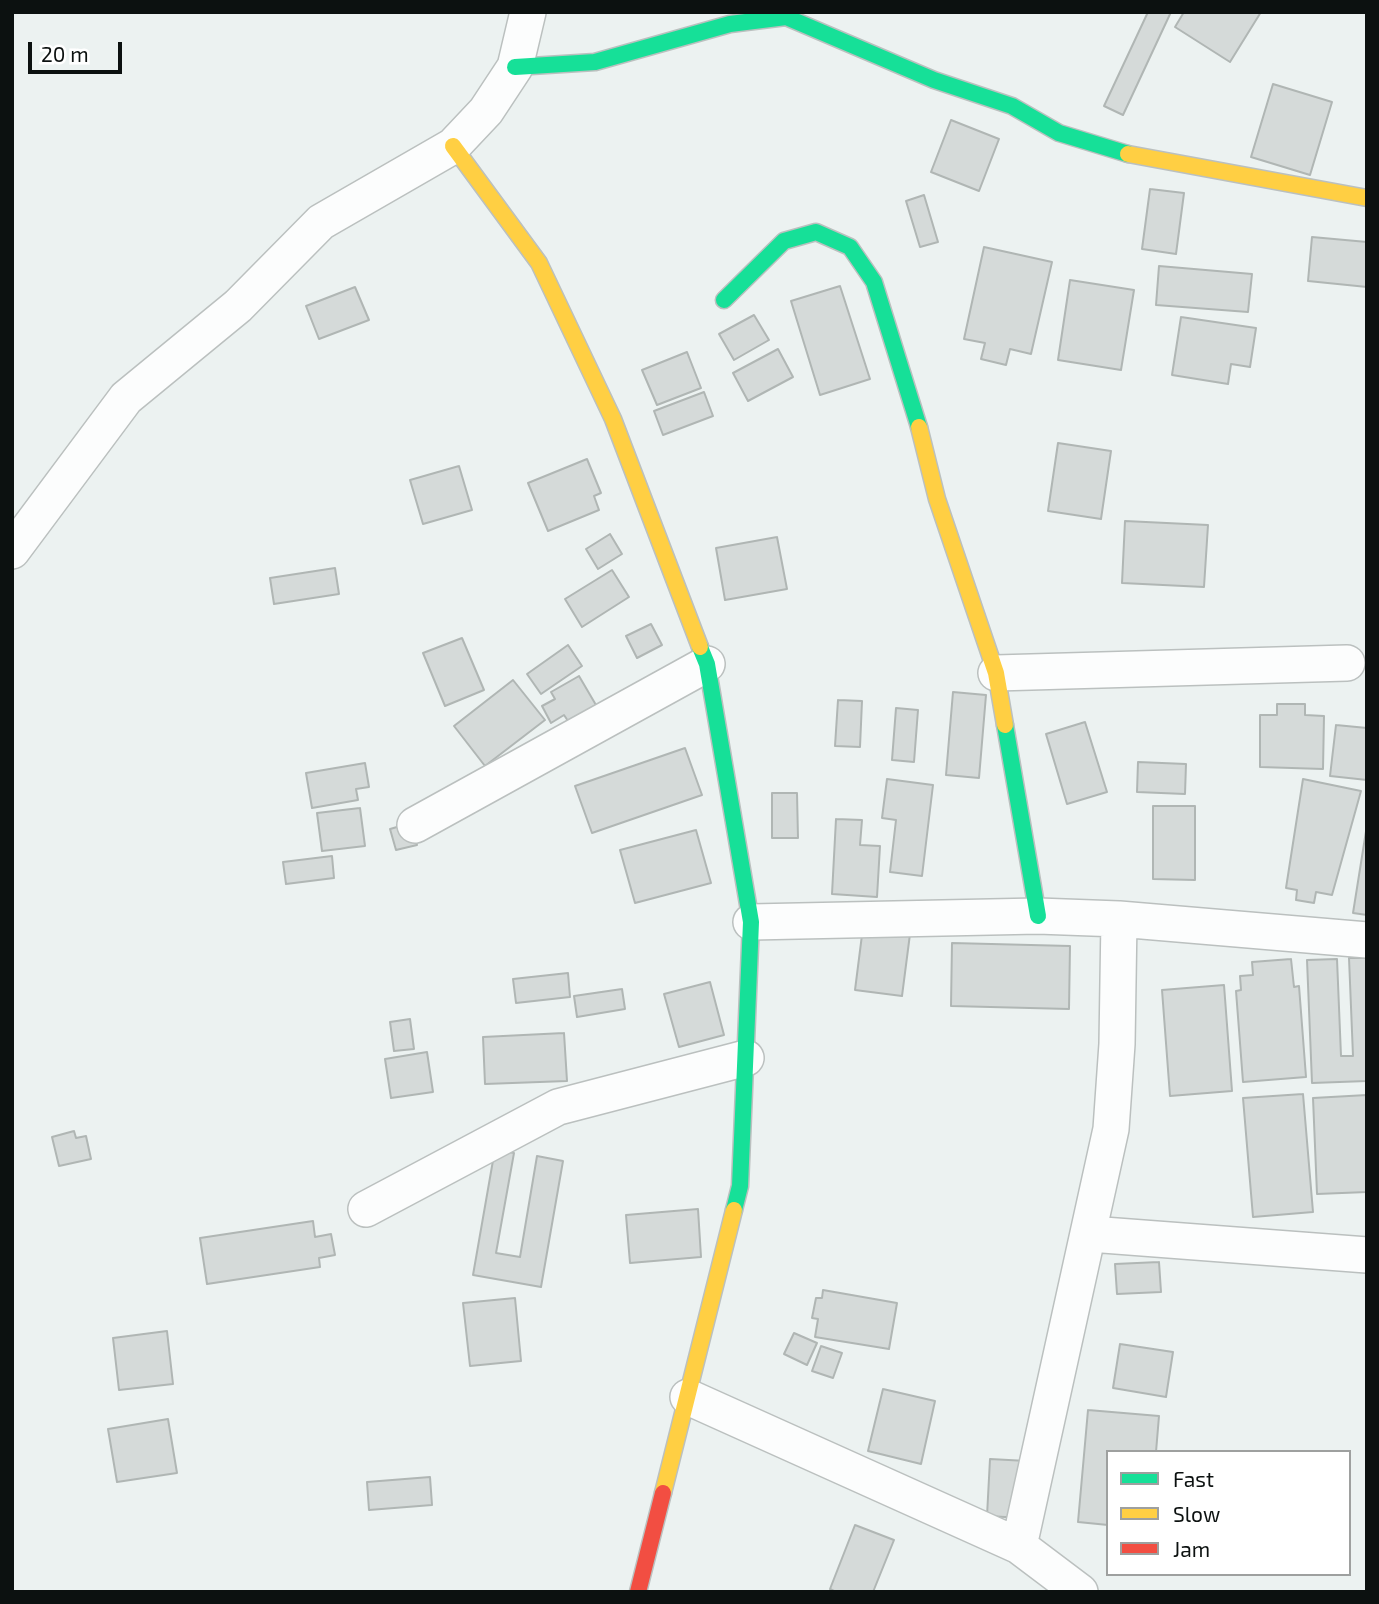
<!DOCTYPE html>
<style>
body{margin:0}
#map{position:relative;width:1379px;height:1604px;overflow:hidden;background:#ecf2f1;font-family:"Exo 2",sans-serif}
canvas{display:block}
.frame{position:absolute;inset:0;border:14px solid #0c1110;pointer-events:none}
.legend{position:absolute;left:1106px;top:1450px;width:245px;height:126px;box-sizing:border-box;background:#fff;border:2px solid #9ea09f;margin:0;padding:9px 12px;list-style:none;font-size:21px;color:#0c1110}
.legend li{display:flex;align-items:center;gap:14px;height:35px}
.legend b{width:35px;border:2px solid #9ea09f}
.scale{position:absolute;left:28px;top:42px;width:94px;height:32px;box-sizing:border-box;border:4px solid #0c1110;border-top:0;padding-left:9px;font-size:21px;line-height:24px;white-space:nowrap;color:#0c1110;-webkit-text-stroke:5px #fff;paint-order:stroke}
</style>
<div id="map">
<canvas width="1379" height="1604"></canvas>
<div class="frame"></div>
<ul class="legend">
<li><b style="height:9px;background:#16e098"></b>Fast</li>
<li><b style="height:9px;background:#ffcf43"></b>Slow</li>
<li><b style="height:9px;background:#f24e42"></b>Jam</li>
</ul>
<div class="scale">20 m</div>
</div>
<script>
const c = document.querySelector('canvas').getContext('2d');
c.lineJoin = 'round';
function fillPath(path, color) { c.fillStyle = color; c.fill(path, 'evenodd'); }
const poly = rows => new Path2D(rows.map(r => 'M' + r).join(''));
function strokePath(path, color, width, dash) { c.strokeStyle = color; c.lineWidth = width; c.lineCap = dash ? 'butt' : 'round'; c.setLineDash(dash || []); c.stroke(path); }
const building = poly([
 [1148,12,1171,12,1123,115,1104,106,1148,12],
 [1184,12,1261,12,1230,62,1175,27,1184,12],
 [1273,84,1332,102,1310,175,1251,157,1273,84],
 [951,120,999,139,979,191,931,172,951,120],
 [1150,189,1184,193,1176,254,1142,249,1150,189],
 [924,195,938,242,920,247,906,201,924,195],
 [1312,237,1367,242,1367,287,1308,281,1312,237],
 [984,247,1052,262,1031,354,1010,349,1006,365,981,359,985,343,964,339,984,247],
 [1159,266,1252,274,1248,312,1156,305,1159,266],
 [1070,280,1134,290,1121,370,1058,360,1070,280],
 [840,286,870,379,820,395,791,301,840,286],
 [355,287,369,320,319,339,306,306,355,287],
 [754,315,769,340,734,360,719,334,754,315],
 [1181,317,1256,328,1250,367,1231,364,1228,384,1172,375,1181,317],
 [778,349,793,377,748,401,733,373,778,349],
 [687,352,701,388,657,405,642,370,687,352],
 [704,392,713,416,663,435,654,411,704,392],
 [1058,443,1111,451,1101,519,1048,511,1058,443],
 [587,459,601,493,594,496,599,510,548,531,528,483,587,459],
 [459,466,472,510,423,524,410,480,459,466],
 [1125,521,1208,525,1204,587,1122,583,1125,521],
 [610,534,622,554,598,569,586,549,610,534],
 [777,537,787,589,725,600,716,548,777,537],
 [335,568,339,594,274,604,270,578,335,568],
 [612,570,629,597,582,627,565,599,612,570],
 [651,624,662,645,637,658,626,636,651,624],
 [462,638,484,690,445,706,423,653,462,638],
 [568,645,582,666,541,694,527,674,568,645],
 [579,676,596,705,568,721,564,715,551,723,542,706,555,699,551,692,579,676],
 [513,680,545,720,485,766,454,726,513,680],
 [953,692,986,695,979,778,946,775,953,692],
 [838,700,862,701,860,747,835,746,838,700],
 [1277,704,1305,704,1305,715,1324,716,1323,769,1260,767,1260,715,1277,715,1277,704],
 [896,708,918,710,914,762,892,760,896,708],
 [1085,722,1107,792,1067,804,1046,734,1085,722],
 [1336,725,1367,728,1367,780,1330,776,1336,725],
 [685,748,702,795,592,833,575,786,685,748],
 [1138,762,1186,764,1185,794,1137,792,1138,762],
 [365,763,369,787,356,789,358,800,312,808,306,773,365,763],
 [887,779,933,785,922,876,890,872,896,820,882,818,887,779],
 [1303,779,1361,791,1332,895,1316,892,1314,903,1296,900,1297,890,1286,888,1303,779],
 [772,793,797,793,798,838,772,838,772,793],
 [1153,806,1195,806,1195,880,1153,879,1153,806],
 [360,808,365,846,322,851,317,813,360,808],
 [836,819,862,820,860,845,880,846,877,897,832,894,836,819],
 [411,823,417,845,396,850,390,829,411,823],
 [1367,825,1367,915,1353,913,1367,825],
 [696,830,711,883,635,903,620,850,696,830],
 [332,856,334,878,286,884,283,862,332,856],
 [863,927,910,934,902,996,855,990,863,927],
 [952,943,1070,946,1069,1009,951,1006,952,943],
 [1349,958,1367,958,1367,1081,1312,1083,1307,960,1337,959,1341,1056,1353,1056,1349,958],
 [1291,959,1294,987,1299,986,1306,1077,1243,1082,1236,991,1241,990,1240,976,1253,975,1252,962,1291,959],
 [568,973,570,997,516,1003,513,979,568,973],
 [710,982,724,1035,679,1047,664,994,710,982],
 [1224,985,1232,1091,1170,1096,1162,990,1224,985],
 [622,989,625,1009,577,1017,574,996,622,989],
 [410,1019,414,1049,394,1051,390,1022,410,1019],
 [564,1033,567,1081,485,1084,483,1037,564,1033],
 [427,1052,433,1092,391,1098,385,1059,427,1052],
 [1303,1094,1313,1212,1253,1217,1243,1098,1303,1094],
 [1367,1095,1367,1192,1317,1194,1313,1098,1367,1095],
 [74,1131,76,1138,86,1136,91,1159,59,1166,52,1137,74,1131],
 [495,1149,514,1153,496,1253,520,1257,537,1156,563,1161,541,1287,473,1275,495,1149],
 [698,1209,701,1257,630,1263,626,1215,698,1209],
 [313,1221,315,1237,331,1234,335,1255,319,1258,320,1267,207,1284,200,1238,313,1221],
 [1159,1262,1161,1292,1117,1294,1115,1264,1159,1262],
 [823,1290,897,1303,889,1349,815,1337,818,1319,812,1318,816,1298,822,1298,823,1290],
 [515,1298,521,1361,470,1366,463,1303,515,1298],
 [167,1331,173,1384,119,1390,113,1338,167,1331],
 [794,1333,817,1343,807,1365,784,1354,794,1333],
 [1120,1344,1173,1352,1166,1397,1113,1388,1120,1344],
 [821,1346,842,1353,833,1378,812,1371,821,1346],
 [883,1389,935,1401,921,1464,868,1451,883,1389],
 [1088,1410,1159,1416,1156,1452,1108,1452,1108,1525,1078,1522,1088,1410],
 [168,1419,177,1473,117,1482,108,1429,168,1419],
 [990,1459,1027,1461,1023,1518,987,1516,990,1459],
 [430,1477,432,1505,369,1510,367,1482,430,1477],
 [855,1525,894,1540,873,1592,836,1592,830,1589,855,1525]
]);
const street = poly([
 [12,551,126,398,238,306,321,222,453,146,486,111,515,67,528,12],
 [996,673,1347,663],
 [415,825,707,664],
 [751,922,1038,916,1119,919,1367,940],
 [366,1209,558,1107,746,1058],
 [1090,1234,1367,1255],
 [688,1397,1019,1546,1080,1592],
 [1019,1546,1111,1129,1117,1044,1119,919]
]);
const fast = poly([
 [515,67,595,62,730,24,786,17,934,80,1012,106,1059,133,1128,154],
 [724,300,784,241,816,232,850,247,874,282,919,427],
 [700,647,707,664,751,922,740,1186,734,1210],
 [1005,725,1038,916]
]);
const slow = poly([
 [453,146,539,263,613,419,700,647],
 [1128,154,1367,198],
 [919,427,937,499,996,673,1005,725],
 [663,1493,734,1210]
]);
const jam = poly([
 [638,1592,663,1493]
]);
fillPath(building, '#d5dad9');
strokePath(building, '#b0b6b4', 2);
strokePath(street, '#bbc0bf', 38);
strokePath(fast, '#bbc0bf', 19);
strokePath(slow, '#bbc0bf', 19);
strokePath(jam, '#bbc0bf', 19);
strokePath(street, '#fcfdfd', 35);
strokePath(fast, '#16e098', 16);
strokePath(slow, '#ffcf43', 16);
strokePath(jam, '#f24e42', 16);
</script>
